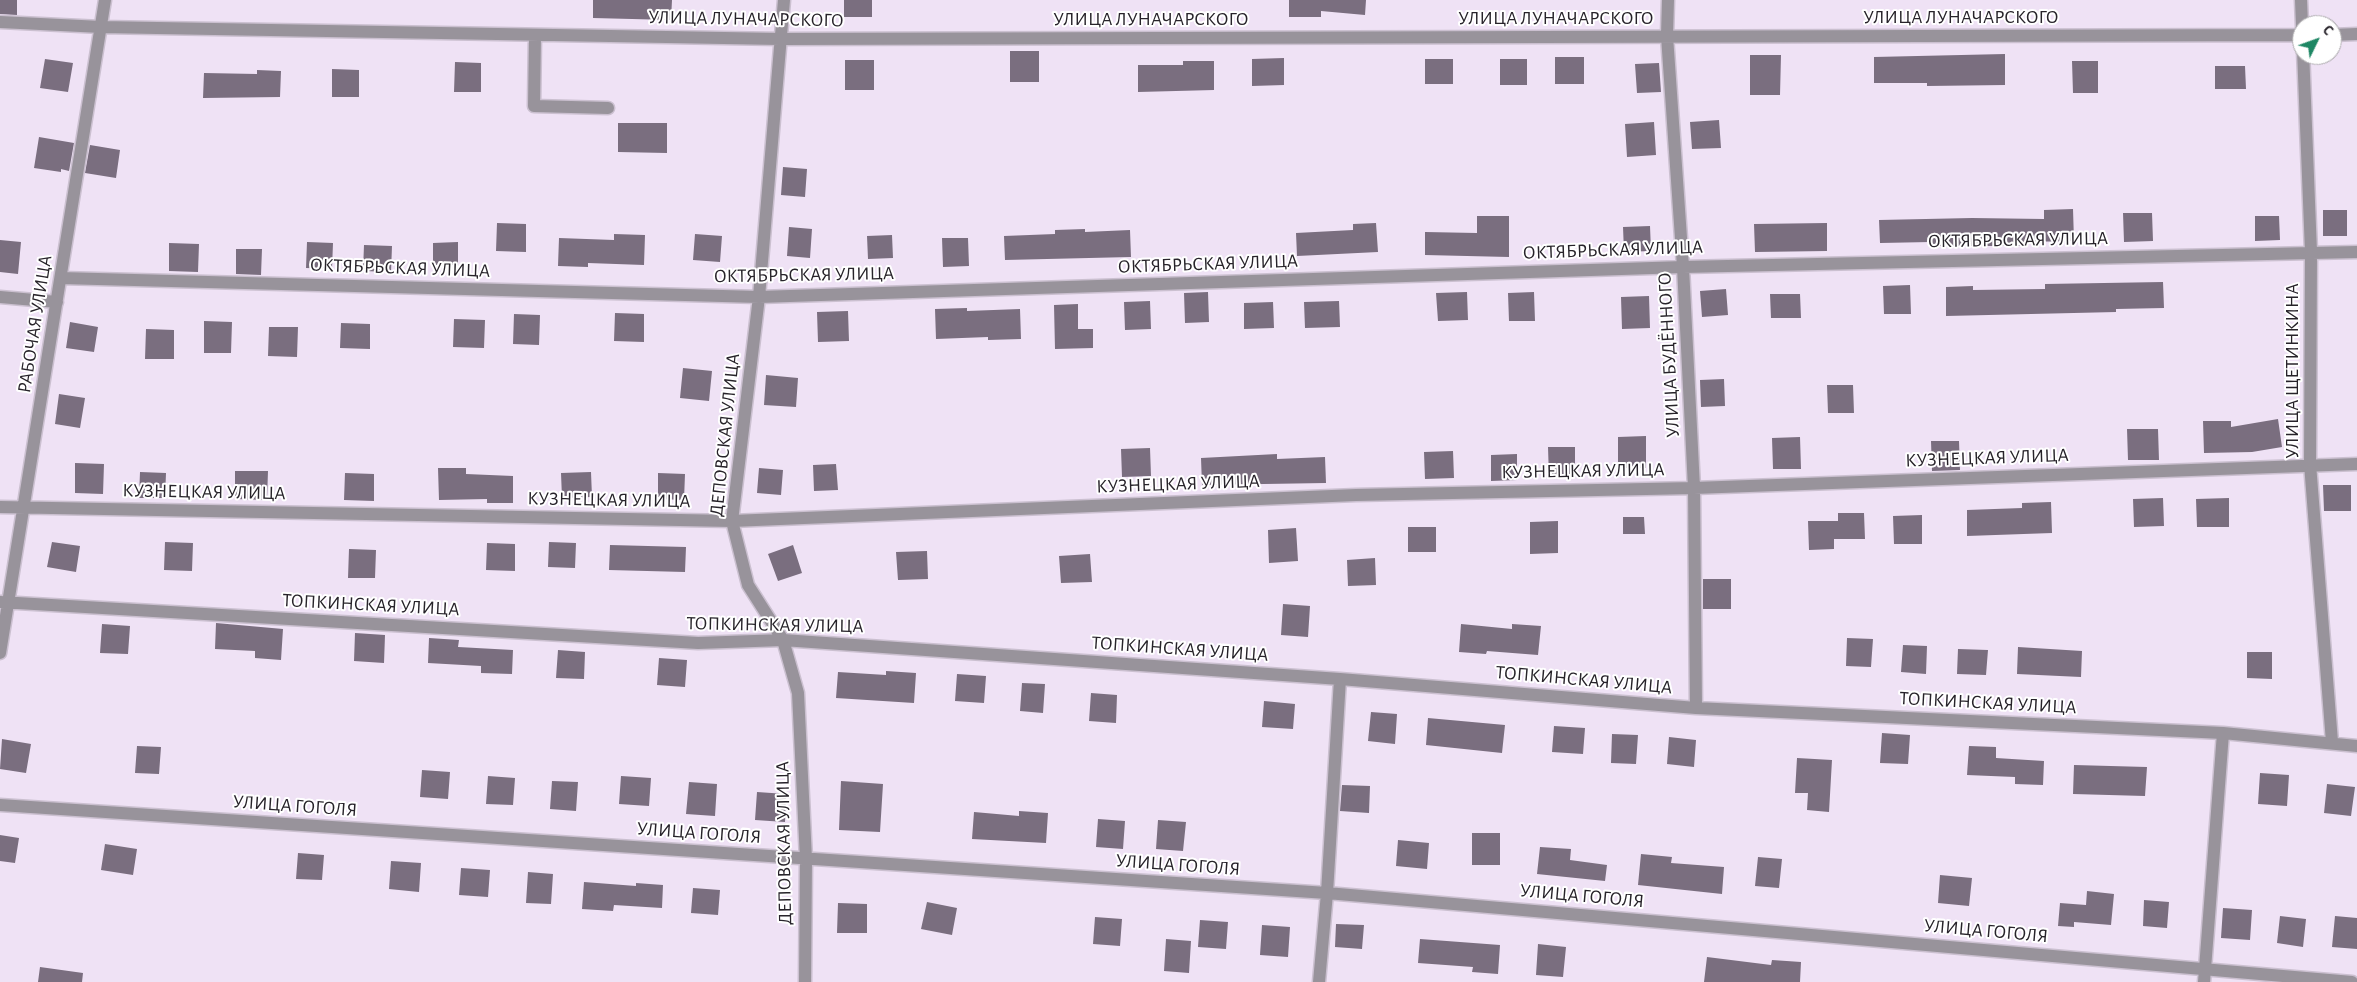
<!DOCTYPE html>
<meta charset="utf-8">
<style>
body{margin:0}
#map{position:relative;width:2357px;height:982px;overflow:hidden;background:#efe2f5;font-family:"Alegreya Sans",sans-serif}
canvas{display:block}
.north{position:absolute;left:2292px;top:15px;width:50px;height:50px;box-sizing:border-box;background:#fff;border:1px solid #a9a7aa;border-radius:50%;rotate:48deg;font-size:14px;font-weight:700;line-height:20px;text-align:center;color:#27232a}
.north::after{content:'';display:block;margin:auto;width:18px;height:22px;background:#1e8764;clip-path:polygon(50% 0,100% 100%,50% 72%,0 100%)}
</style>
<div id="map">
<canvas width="2357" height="982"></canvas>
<div class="north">С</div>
</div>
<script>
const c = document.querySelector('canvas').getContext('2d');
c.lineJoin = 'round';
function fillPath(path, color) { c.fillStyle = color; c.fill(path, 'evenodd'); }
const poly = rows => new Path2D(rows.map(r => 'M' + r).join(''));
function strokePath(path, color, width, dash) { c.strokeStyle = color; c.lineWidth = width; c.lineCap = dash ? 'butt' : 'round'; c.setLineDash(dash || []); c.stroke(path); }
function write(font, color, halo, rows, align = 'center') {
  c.font = font + ' "Alegreya Sans",sans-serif'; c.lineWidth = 4; c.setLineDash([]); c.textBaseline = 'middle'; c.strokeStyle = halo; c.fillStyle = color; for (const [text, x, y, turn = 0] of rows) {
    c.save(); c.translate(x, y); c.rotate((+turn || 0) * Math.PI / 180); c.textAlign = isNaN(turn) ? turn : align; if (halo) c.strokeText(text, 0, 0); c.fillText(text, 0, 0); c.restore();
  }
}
const building = poly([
 [0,0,17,0,17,15,0,14],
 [593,0,672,0,671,20,593,18],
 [844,0,872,0,872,17,844,17],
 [1289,0,1366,0,1365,15,1321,11,1321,17,1289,17],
 [1010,51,1039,51,1039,82,1010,82],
 [2005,54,2005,85,1927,86,1927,83,1874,83,1874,57],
 [1750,55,1781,55,1780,95,1750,95],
 [1555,57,1584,57,1584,84,1555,84],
 [1284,58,1284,85,1252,86,1252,59],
 [45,59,73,63,68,92,40,88],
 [1425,59,1453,59,1453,84,1425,84],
 [1500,59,1527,59,1527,85,1500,85],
 [845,60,874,60,874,90,845,90],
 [1183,61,1214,61,1214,90,1138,92,1138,65,1183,65],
 [2072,61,2098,61,2098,93,2073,93],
 [455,62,481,63,481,92,454,92],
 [1659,63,1661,92,1637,93,1635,64],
 [2215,66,2245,66,2246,89,2215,89],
 [332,69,359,70,359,97,332,97],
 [257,70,281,71,280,97,203,98,204,73,257,74],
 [1719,120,1721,148,1692,149,1690,122],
 [1654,122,1656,155,1627,157,1625,124],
 [618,123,667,123,667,153,618,152],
 [39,137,74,143,69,171,61,169,61,172,34,168],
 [90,145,120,150,116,178,85,173],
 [783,167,807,169,805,197,781,195],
 [2073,209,2074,241,2021,242,2021,246,1930,246,1930,242,1880,243,1879,220,1972,218,2044,219,2044,210],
 [2323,210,2347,210,2347,236,2323,236],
 [2123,213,2152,213,2153,241,2124,242],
 [1477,216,1509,216,1509,257,1425,255,1425,232,1477,233],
 [2255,216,2279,216,2280,240,2255,241],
 [497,223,526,224,526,252,496,251],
 [1376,223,1378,252,1297,256,1296,233,1353,230,1353,224],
 [1827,223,1827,251,1755,252,1754,224],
 [1650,226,1651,251,1624,252,1623,227],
 [789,227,812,229,810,258,787,256],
 [1085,229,1085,232,1130,230,1131,257,1005,260,1004,236,1055,234,1055,230],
 [614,234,645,235,644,265,588,263,588,267,558,266,559,238,614,240],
 [695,234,722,236,720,262,693,260],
 [892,235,893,258,868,259,867,236],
 [942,238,968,238,969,266,943,267],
 [0,240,21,242,18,274,0,272],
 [307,242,333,243,332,269,306,268],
 [458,242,458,265,433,265,433,243],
 [169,243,199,244,198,272,169,271],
 [364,245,392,246,391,272,363,271],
 [236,249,262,249,261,275,236,274],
 [2163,282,2164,308,2116,309,2116,312,1946,316,1946,287,1973,286,1973,290,2045,289,2045,284],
 [1910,285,1911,314,1884,314,1883,286],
 [1726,289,1728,315,1702,317,1700,291],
 [1208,292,1209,322,1185,323,1184,293],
 [1467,292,1468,320,1438,321,1436,293],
 [1534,292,1535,321,1509,321,1508,293],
 [1770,294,1800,294,1801,318,1771,318],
 [1649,296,1650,328,1622,329,1621,297],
 [1150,301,1151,329,1125,330,1124,302],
 [1339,301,1340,327,1305,328,1304,302],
 [1273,302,1274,328,1244,329,1244,303],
 [1078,304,1078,329,1093,329,1093,348,1055,349,1054,305],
 [967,308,967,311,1020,309,1021,339,988,340,988,337,936,339,935,309],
 [848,311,849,341,818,342,817,312],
 [615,313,644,314,644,342,614,341],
 [514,314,540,315,539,345,513,344],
 [454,319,485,320,484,348,453,347],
 [204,321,232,322,231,353,204,353],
 [70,322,98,327,94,352,66,348],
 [341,323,370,324,370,349,340,348],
 [269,327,298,327,297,357,268,356],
 [146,329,174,330,174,359,145,359],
 [683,368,712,371,709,401,680,398],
 [766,375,798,378,796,407,764,405],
 [1724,379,1725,406,1701,407,1700,380],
 [1827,385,1853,385,1854,413,1828,413],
 [59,394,85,398,80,428,55,424],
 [2278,419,2282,447,2252,452,2204,453,2203,421,2231,421,2231,427],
 [2127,429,2158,429,2159,460,2128,460],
 [1646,436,1646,468,1618,468,1618,437],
 [1800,437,1801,469,1773,469,1772,438],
 [1931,441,1959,441,1960,470,1932,471],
 [1548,447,1575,447,1575,477,1549,478],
 [1150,448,1151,476,1122,477,1121,449],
 [1453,451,1454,478,1425,479,1424,452],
 [1277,454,1277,459,1325,457,1326,483,1202,485,1201,458],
 [1517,454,1517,480,1491,481,1491,455],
 [75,463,104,464,103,494,75,493],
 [836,464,838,490,814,491,813,465],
 [438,468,466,468,466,474,513,476,513,503,487,503,487,499,439,500],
 [759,468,783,470,781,495,757,493],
 [235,471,268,471,267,500,235,499],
 [140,472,166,473,165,498,139,498],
 [591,472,592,497,562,498,561,473],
 [345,473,374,474,374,501,344,500],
 [658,473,685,474,684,500,658,499],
 [2323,485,2351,485,2351,511,2324,511],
 [2163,498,2164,526,2134,527,2133,499],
 [2229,498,2229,527,2197,527,2196,499],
 [2051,502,2052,533,1967,536,1967,510,2022,508,2022,503],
 [1838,513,1864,513,1865,539,1834,539,1834,549,1809,550,1808,521,1838,521],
 [1922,515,1922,544,1894,544,1893,516],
 [1623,517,1644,517,1645,534,1623,534],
 [1558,521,1558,553,1530,554,1530,522],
 [1408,527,1436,527,1436,552,1408,552],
 [1296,528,1298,561,1269,563,1268,530],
 [52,542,80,546,76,572,47,567],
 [165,542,193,543,192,571,164,570],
 [549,542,576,543,575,568,548,567],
 [487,543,515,544,515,571,486,570],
 [610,545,686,547,685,572,609,570],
 [793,545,802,573,778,581,768,554],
 [349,549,376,550,375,578,348,578],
 [927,551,928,579,898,580,896,552],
 [1090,554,1092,582,1061,583,1059,556],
 [1375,558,1376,585,1348,586,1347,560],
 [1703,579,1731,579,1731,609,1703,609],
 [1283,604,1310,606,1308,637,1281,635],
 [216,623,283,629,281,660,255,658,255,651,215,649],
 [102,624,130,626,128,654,100,653],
 [1461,624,1512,629,1512,624,1541,626,1538,655,1487,651,1486,654,1459,652],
 [355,633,385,635,384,663,354,661],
 [429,638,459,640,458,647,513,650,512,674,481,673,481,666,428,663],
 [1847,638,1873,639,1871,667,1846,666],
 [1903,645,1927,646,1926,674,1901,672],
 [2018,647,2082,651,2081,677,2017,674],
 [1958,649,1988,650,1986,675,1957,674],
 [558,650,585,652,584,679,556,678],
 [2247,652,2272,652,2272,679,2247,678],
 [659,658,687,660,685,687,657,685],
 [886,671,916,673,914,703,836,698,838,672,886,675],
 [957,674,986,676,984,703,955,701],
 [1022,683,1045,684,1043,713,1020,711],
 [1091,693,1117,695,1116,723,1089,721],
 [1264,701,1295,704,1293,729,1262,727],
 [1371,712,1397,714,1395,744,1368,741],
 [1428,718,1505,725,1502,753,1426,745],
 [1554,726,1585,728,1583,754,1552,752],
 [1882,733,1910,735,1908,764,1880,763],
 [1612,734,1638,735,1636,764,1611,763],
 [1669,737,1696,740,1694,767,1667,764],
 [2,739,31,744,26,773,0,769],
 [137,746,161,747,159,774,135,773],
 [1969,746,1996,747,1996,758,2044,761,2043,785,2015,784,2015,777,1967,775],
 [1797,758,1832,760,1829,812,1807,810,1808,793,1795,793],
 [2074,765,2147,767,2145,796,2073,794],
 [422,770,450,772,448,799,420,797],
 [2260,773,2289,775,2287,806,2258,804],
 [488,776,515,778,513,805,486,804],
 [621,776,651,778,649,806,619,804],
 [552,781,578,782,576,811,550,809],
 [841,781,883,784,880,832,839,830],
 [689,782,717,784,715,816,686,814],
 [2327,784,2355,787,2351,816,2324,813],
 [1342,785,1370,786,1369,813,1340,811],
 [757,792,786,794,785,822,755,820],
 [1019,811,1048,813,1046,843,972,839,974,812,1019,816],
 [1098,819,1125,821,1123,849,1096,847],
 [1158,820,1186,822,1183,851,1156,849],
 [1472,833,1500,833,1500,865,1472,865],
 [0,835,19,838,15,863,0,861],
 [1398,840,1429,843,1427,869,1396,866],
 [105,844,137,849,133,875,101,870],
 [1540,847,1571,849,1570,860,1607,865,1605,881,1537,874],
 [298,853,324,855,322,880,296,879],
 [1641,854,1672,857,1671,863,1724,867,1722,894,1638,885],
 [1758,857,1782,859,1779,888,1755,886],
 [391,861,421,863,419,892,389,889],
 [461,868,490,870,488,897,459,895],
 [528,872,553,874,551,904,526,903],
 [1940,875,1972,878,1969,906,1938,903],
 [584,882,636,886,636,883,663,885,662,908,614,905,613,911,582,909],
 [693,888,720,890,718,915,691,913],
 [2087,891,2114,894,2111,925,2074,922,2074,927,2058,926,2060,903,2086,905],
 [2144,900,2169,902,2167,928,2143,926],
 [927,902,957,908,952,935,921,929],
 [838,903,867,904,867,933,837,933],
 [2223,908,2252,910,2250,940,2221,938],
 [2280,916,2306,919,2303,947,2277,943],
 [2335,916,2357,918,2357,949,2332,947],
 [1095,917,1122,919,1120,946,1093,944],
 [1200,920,1228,922,1226,949,1198,947],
 [1336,924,1364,925,1362,949,1335,947],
 [1262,925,1290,927,1288,957,1260,955],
 [1166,939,1191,941,1189,973,1164,971],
 [1420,939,1500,945,1498,974,1472,972,1473,967,1418,963],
 [1538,944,1566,947,1563,977,1536,975],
 [1707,957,1771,965,1772,960,1801,962,1800,982,1704,982],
 [40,967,83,973,82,982,38,982]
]);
const minor = poly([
 [784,0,759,297,732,521,748,585,783,640,798,693,806,859,805,982],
 [1668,0,1667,36,1683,267,1694,488,1696,708],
 [2301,0,2311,252,2310,464,2332,742],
 [0,22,101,27,780,39,2302,35],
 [535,35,534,106,608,108],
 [2332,35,2357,34],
 [61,278,759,297,1683,267,2357,252],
 [0,297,57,302],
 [0,507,732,521,1356,495,1694,488,2357,464],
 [0,602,698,643,783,640,1340,679,1696,708,2223,733,2357,746],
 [0,653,105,0],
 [0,805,1327,893,2352,982],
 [1319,982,1327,893,1340,679],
 [2204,982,2223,733]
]);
const streetNames = [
 ["УЛИЦА ЛУНАЧАРСКОГО",1961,17],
 ["УЛИЦА ЛУНАЧАРСКОГО",1556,18],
 ["УЛИЦА ЛУНАЧАРСКОГО",746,19,1],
 ["УЛИЦА ЛУНАЧАРСКОГО",1151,19],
 ["ОКТЯБРЬСКАЯ УЛИЦА",2018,240,-1],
 ["ОКТЯБРЬСКАЯ УЛИЦА",1613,250,-2],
 ["ОКТЯБРЬСКАЯ УЛИЦА",1208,264,-2],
 ["ОКТЯБРЬСКАЯ УЛИЦА",400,268,2],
 ["ОКТЯБРЬСКАЯ УЛИЦА",804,275,-1],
 ["РАБОЧАЯ УЛИЦА",35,324,-81],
 ["УЛИЦА БУДЁННОГО",1669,355,-93],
 ["УЛИЦА ЩЕТИНКИНА",2292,371,-90],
 ["ДЕПОВСКАЯ УЛИЦА",725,435,-84],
 ["КУЗНЕЦКАЯ УЛИЦА",1987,458,-2],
 ["КУЗНЕЦКАЯ УЛИЦА",1583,471,-1],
 ["КУЗНЕЦКАЯ УЛИЦА",1178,484,-2],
 ["КУЗНЕЦКАЯ УЛИЦА",204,492,1],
 ["КУЗНЕЦКАЯ УЛИЦА",609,500,1],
 ["ТОПКИНСКАЯ УЛИЦА",371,605,3],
 ["ТОПКИНСКАЯ УЛИЦА",775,625,1],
 ["ТОПКИНСКАЯ УЛИЦА",1180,649,4],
 ["ТОПКИНСКАЯ УЛИЦА",1584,680,5],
 ["ТОПКИНСКАЯ УЛИЦА",1988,703,3],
 ["УЛИЦА ГОГОЛЯ",295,806,4],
 ["УЛИЦА ГОГОЛЯ",699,833,4],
 ["ДЕПОВСКАЯ УЛИЦА",784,843,-91],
 ["УЛИЦА ГОГОЛЯ",1178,865,4],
 ["УЛИЦА ГОГОЛЯ",1582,896,5],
 ["УЛИЦА ГОГОЛЯ",1986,931,5]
];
fillPath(building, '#7a6e7f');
strokePath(minor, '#cbc0d0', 15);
strokePath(minor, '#98939b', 12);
write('19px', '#27232a', '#fff', streetNames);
</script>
